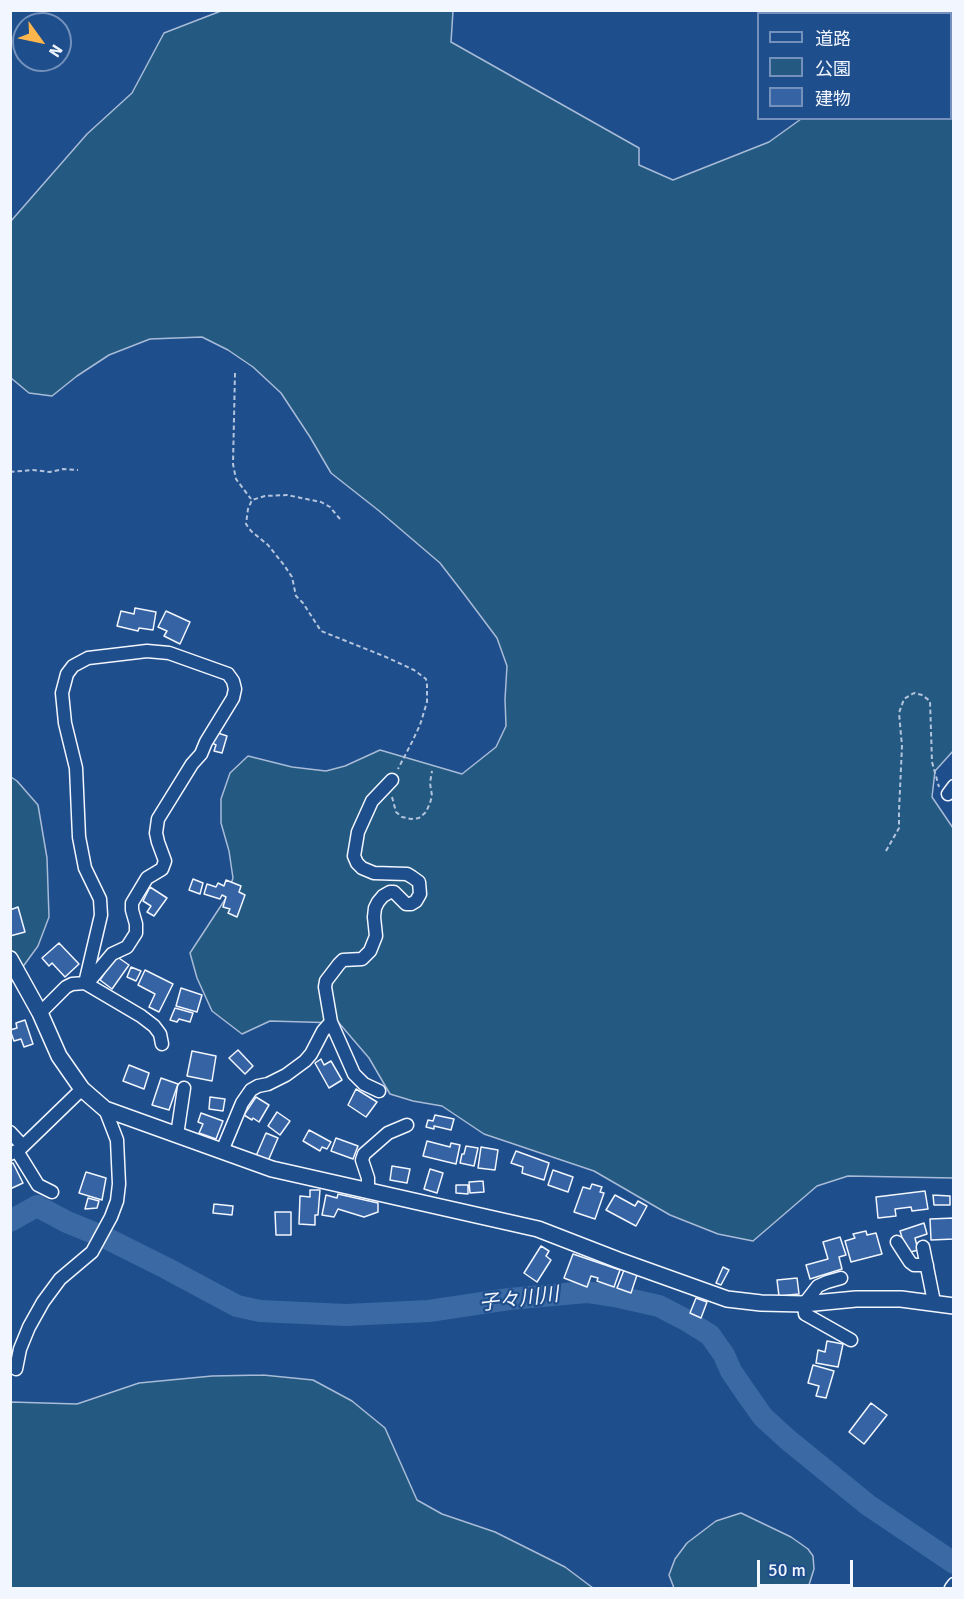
<!DOCTYPE html>
<meta charset="utf-8">
<style>
body{margin:0}
#map{position:relative;width:964px;height:1599px;overflow:hidden;background:#1f4e8c;font-family:Signika,"Noto Sans JP",sans-serif}
canvas{display:block}
.frame{position:absolute;inset:0;border:12px solid #f2f6ff;pointer-events:none}
.legend{position:absolute;left:757px;top:12px;width:195px;height:108px;box-sizing:border-box;background:#1f4e8c;border:2px solid #7391ba;margin:0;padding:8px 10px;list-style:none;font-size:18px;color:#f2f6ff}
.legend li{display:flex;align-items:center;gap:12px;height:30px}
.legend b{width:30px;border:2px solid #7391ba}
.north{position:absolute;left:12px;top:12px;width:60px;height:60px;box-sizing:border-box;background:#1f4e8c;border:2px solid #7391ba;border-radius:50%;rotate:123deg;font-size:16px;font-weight:700;line-height:24px;text-align:center;color:#f2f6ff}
.north::after{content:'';display:block;margin:auto;width:21px;height:27px;background:#ffb74d;clip-path:polygon(50% 0,100% 100%,50% 72%,0 100%)}
.scale{position:absolute;left:757px;top:1560px;width:96px;height:27px;box-sizing:border-box;border:3px solid #f2f6ff;border-top:0;padding-left:8px;font-size:18px;line-height:21px;white-space:nowrap;color:#f2f6ff;-webkit-text-stroke:4px #1f4e8c;paint-order:stroke}
</style>
<div id="map">
<canvas width="964" height="1599"></canvas>
<div class="frame"></div>
<ul class="legend">
<li><b style="height:8px;background:#1f4e8c"></b>道路</li>
<li><b style="height:16px;background:#245a82"></b>公園</li>
<li><b style="height:16px;background:#3563a3"></b>建物</li>
</ul>
<div class="north">N</div>
<div class="scale">50 m</div>
</div>
<script>
const c = document.querySelector('canvas').getContext('2d');
c.lineJoin = 'round';
function fillPath(path, color) { c.fillStyle = color; c.fill(path, 'evenodd'); }
const poly = rows => new Path2D(rows.map(r => 'M' + r).join(''));
function strokePath(path, color, width, dash) { c.strokeStyle = color; c.lineWidth = width; c.lineCap = dash ? 'butt' : 'round'; c.setLineDash(dash || []); c.stroke(path); }
function write(font, color, halo, rows, align = 'center') {
  c.font = font + ' Signika,"Noto Sans JP",sans-serif'; c.lineWidth = 4.5; c.setLineDash([]); c.textBaseline = 'middle'; c.strokeStyle = halo; c.fillStyle = color; for (const [text, x, y, turn = 0] of rows) {
    c.save(); c.translate(x, y); c.rotate((+turn || 0) * Math.PI / 180); c.textAlign = isNaN(turn) ? turn : align; if (halo) c.strokeText(text, 0, 0); c.fillText(text, 0, 0); c.restore();
  }
}
const green = poly([
 [221,11,453,11,451,42,639,148,639,165,673,180,769,142,801,119,950,118,950,14,946,13,950,11,953,13,954,750,935,771,932,797,953,828,953,1178,848,1176,817,1186,753,1241,718,1234,670,1215,594,1171,484,1134,442,1106,413,1101,390,1094,369,1058,339,1023,270,1021,242,1034,212,1011,197,978,190,953,226,898,233,878,229,851,221,823,221,799,230,773,248,756,292,767,326,771,345,766,380,750,462,774,496,747,506,726,505,699,507,666,497,638,464,594,440,563,378,510,331,473,310,437,281,393,253,367,228,350,202,337,150,339,109,355,77,376,52,396,29,393,11,378,11,221,87,134,132,93,164,33,221,11],
 [11,777,17,781,38,805,47,858,49,917,38,946,11,983,11,777],
 [263,1375,313,1380,352,1401,385,1428,417,1500,442,1514,495,1532,565,1567,593,1588,11,1588,11,1402,77,1404,139,1383,212,1376,263,1375],
 [741,1513,791,1537,808,1549,813,1556,814,1569,808,1588,674,1588,669,1575,675,1559,687,1543,716,1521,741,1513]
]);
const river = poly([
 [10,1221,37,1206,67,1222,106,1238,166,1268,237,1306,260,1311,346,1315,429,1311,509,1299,587,1292,619,1297,659,1306,684,1319,710,1335,724,1355,731,1371,746,1393,763,1417,787,1439,868,1505,954,1563]
]);
const building = poly([
 [135,608,156,612,153,630,139,628,138,631,117,626,121,611,134,614,135,608],
 [166,611,190,622,180,644,164,636,167,631,158,627,166,611],
 [215,732,227,736,222,753,214,751,216,745,212,743,215,732],
 [193,879,203,883,200,894,189,890,193,879],
 [226,880,241,886,239,892,245,895,237,917,228,913,230,909,223,907,226,897,222,895,220,899,204,894,207,884,216,887,218,883,224,886,226,880],
 [150,887,167,898,154,916,147,912,151,906,143,901,150,887],
 [18,907,25,932,10,936,10,910,18,907],
 [59,943,79,964,65,977,52,963,49,966,42,958,59,943],
 [116,956,129,965,112,989,100,980,116,956],
 [131,967,141,971,136,981,127,977,131,967],
 [145,970,173,984,159,1012,149,1007,155,994,138,985,145,970],
 [181,988,202,995,197,1012,176,1006,181,988],
 [175,1008,193,1013,190,1022,179,1019,177,1022,170,1020,175,1008],
 [25,1020,33,1044,24,1047,21,1039,14,1041,10,1030,17,1028,16,1023,25,1020],
 [238,1050,253,1066,245,1074,229,1058,238,1050],
 [192,1051,216,1056,212,1081,187,1076,192,1051],
 [321,1059,324,1065,331,1061,342,1080,329,1088,315,1063,321,1059],
 [129,1065,149,1073,144,1089,123,1081,129,1065],
 [161,1078,178,1084,169,1110,152,1105,161,1078],
 [356,1089,377,1102,366,1117,348,1105,356,1089],
 [210,1097,225,1099,223,1111,209,1109,210,1097],
 [256,1097,269,1105,259,1122,253,1118,252,1120,244,1115,256,1097],
 [277,1112,290,1121,280,1135,268,1126,277,1112],
 [201,1113,223,1121,216,1139,199,1133,203,1124,198,1122,201,1113],
 [435,1115,454,1119,451,1130,434,1126,434,1129,426,1127,428,1120,433,1121,435,1115],
 [309,1130,331,1142,327,1149,322,1147,320,1151,303,1141,309,1130],
 [266,1133,278,1138,268,1161,256,1156,266,1133],
 [336,1138,358,1146,353,1159,331,1151,336,1138],
 [427,1141,450,1147,451,1143,460,1145,456,1164,423,1156,427,1141],
 [466,1146,478,1148,474,1166,460,1163,462,1154,464,1154,466,1146],
 [481,1147,498,1150,495,1170,478,1168,481,1147],
 [516,1151,549,1163,544,1180,522,1173,523,1167,511,1163,516,1151],
 [13,1163,23,1183,10,1189,10,1164,13,1163],
 [392,1166,410,1169,407,1183,390,1180,392,1166],
 [430,1169,443,1173,437,1193,424,1189,430,1169],
 [553,1170,573,1177,568,1192,548,1185,553,1170],
 [86,1172,106,1178,102,1200,79,1193,86,1172],
 [483,1181,484,1192,470,1193,469,1182,483,1181],
 [592,1184,602,1187,600,1192,604,1193,595,1219,574,1212,583,1187,590,1189,592,1184],
 [456,1185,468,1185,468,1194,456,1193,456,1185],
 [310,1190,320,1190,318,1215,315,1215,315,1225,299,1224,300,1196,310,1197,310,1190],
 [925,1191,928,1209,912,1211,911,1207,895,1209,896,1216,878,1218,876,1197,925,1191],
 [338,1194,378,1203,378,1212,364,1217,338,1209,334,1217,322,1215,326,1195,337,1198,338,1194],
 [615,1195,635,1206,638,1201,647,1206,636,1226,606,1210,615,1195],
 [933,1195,950,1196,950,1205,934,1205,933,1195],
 [88,1198,99,1201,97,1208,85,1209,88,1198],
 [214,1204,233,1206,232,1215,213,1213,214,1204],
 [275,1212,291,1212,291,1235,276,1235,275,1212],
 [954,1218,954,1239,931,1240,930,1219,954,1218],
 [924,1223,927,1234,915,1238,918,1250,907,1253,900,1231,924,1223],
 [866,1231,867,1235,876,1233,882,1254,851,1262,845,1241,855,1238,853,1234,866,1231],
 [840,1237,846,1255,839,1257,842,1269,810,1279,806,1265,828,1259,823,1242,840,1237],
 [541,1246,549,1251,546,1256,551,1260,537,1282,524,1273,541,1246],
 [573,1254,620,1270,614,1287,597,1281,598,1278,591,1276,587,1287,564,1278,573,1254],
 [723,1267,729,1270,721,1285,716,1283,723,1267],
 [624,1270,637,1275,631,1293,617,1288,624,1270],
 [797,1278,799,1294,779,1296,777,1280,797,1278],
 [696,1298,707,1302,701,1318,690,1313,696,1298],
 [827,1341,843,1344,838,1367,816,1363,818,1350,825,1352,827,1341],
 [813,1365,834,1371,826,1398,816,1396,819,1386,808,1383,813,1365],
 [871,1403,887,1415,864,1444,849,1432,871,1403]
]);
const path = poly([
 [235,373,233,464,236,479,251,499],
 [10,472,33,470,50,472,63,469,78,470],
 [340,519,330,507,321,502,287,495,265,496,252,500,248,509,246,524,251,531,268,545,284,565,292,577,296,596,303,603,321,631,386,657,414,670,426,679,427,685,427,702,420,725,412,742,398,769],
 [392,797,396,812,402,817,411,819,419,818,426,812,430,803,432,796,430,783,432,771],
 [886,851,899,828,899,811,902,746,899,713,904,699,914,693,922,695,930,701,932,762,939,787]
]);
const minor = poly([
 [948,794,954,786],
 [85,983,141,1016,154,1026,160,1034,162,1044],
 [40,1013,66,987,72,984,85,983,101,915,100,899,85,868,79,837,76,768,65,723,62,693,67,674,73,666,88,658,147,651,169,653,228,674,233,681,235,689,233,698,206,742,201,754,192,764,158,819,156,833,158,842,165,861,162,869,147,878,132,903,132,910,136,924,136,933,127,947,112,954,87,984],
 [331,1022,325,987,326,981,339,964,343,960,362,959,370,951,376,936,374,917,375,908,378,902,383,896,390,892,394,892,406,904,411,904,416,901,420,894,419,882,412,877,407,874,374,873,362,868,357,863,354,856,358,832,372,801,392,780],
 [10,1132,23,1146],
 [177,1135,184,1088],
 [17,1151,38,1185,52,1192],
 [222,1151,242,1103,251,1090,258,1086,268,1084,286,1075,305,1061,311,1054,323,1031,331,1022,354,1074,364,1084,379,1091],
 [10,1154,20,1149,82,1089],
 [368,1191,368,1178,362,1160,364,1154,388,1133,407,1125],
 [897,1242,910,1262,914,1265,927,1265],
 [923,1247,934,1302],
 [841,1278,827,1282,818,1286,804,1304,805,1314,851,1340],
 [16,1369,20,1349,29,1327,43,1302,60,1279,92,1252,111,1217,117,1201,119,1184,117,1140,105,1109],
 [951,1588,954,1584]
]);
const tertiary = poly([
 [10,959,40,1013,59,1056,82,1089,105,1109,272,1169,538,1229,618,1260,727,1299,761,1303,804,1304,856,1299,901,1299,954,1306]
]);
const waterNames = [
 ["子々川川",519,1300,-7]
];
fillPath(green, '#245a82');
strokePath(green, '#a8bbd7', 1.5);
strokePath(river, '#3b69a3', 22);
fillPath(building, '#3563a3');
strokePath(building, '#f2f6ff', 1.5);
strokePath(minor, '#f2f6ff', 15);
strokePath(tertiary, '#f2f6ff', 18);
strokePath(path, '#b3c4dc', 2, [4.5, 3]);
strokePath(minor, '#1f4e8c', 12);
strokePath(tertiary, '#1f4e8c', 15);
write('italic 20px', '#f2f6ff', '#1f4e8c', waterNames);
</script>
